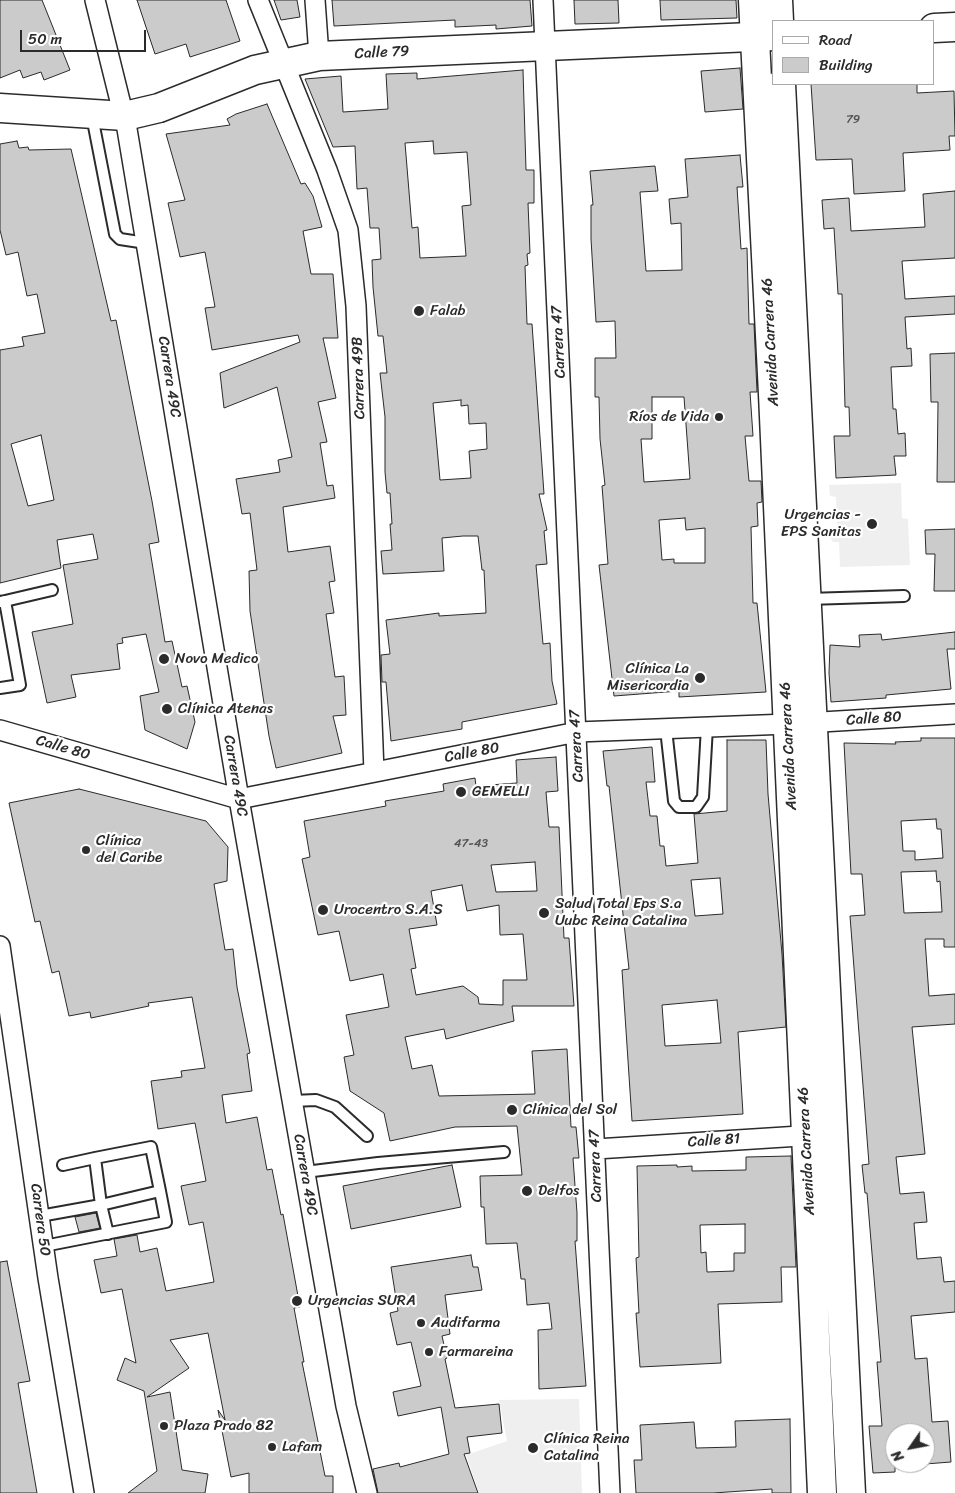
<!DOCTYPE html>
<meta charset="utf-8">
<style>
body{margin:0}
#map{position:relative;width:955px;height:1493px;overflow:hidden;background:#fff;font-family:Sriracha,sans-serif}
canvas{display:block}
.legend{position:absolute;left:772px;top:20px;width:162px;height:65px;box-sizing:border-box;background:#fff;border:1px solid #aaa;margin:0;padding:6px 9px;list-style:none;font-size:15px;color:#2b2b2b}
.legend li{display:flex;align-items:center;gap:10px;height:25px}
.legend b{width:25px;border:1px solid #aaa}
.north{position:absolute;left:885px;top:1423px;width:50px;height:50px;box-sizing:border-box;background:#fff;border:1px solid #aaa;border-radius:50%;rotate:237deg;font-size:14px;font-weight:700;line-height:20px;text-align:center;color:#2b2b2b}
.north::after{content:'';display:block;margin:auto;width:18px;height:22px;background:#2b2b2b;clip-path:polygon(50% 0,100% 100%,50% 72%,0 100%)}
.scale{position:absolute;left:20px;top:30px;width:126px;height:22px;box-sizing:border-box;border:2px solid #2b2b2b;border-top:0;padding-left:6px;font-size:15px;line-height:18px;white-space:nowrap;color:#2b2b2b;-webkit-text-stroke:4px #fff;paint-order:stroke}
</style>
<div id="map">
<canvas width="955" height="1493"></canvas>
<ul class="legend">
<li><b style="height:6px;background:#fff"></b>Road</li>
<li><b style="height:14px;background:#cbcbcb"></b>Building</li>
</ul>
<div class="north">N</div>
<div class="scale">50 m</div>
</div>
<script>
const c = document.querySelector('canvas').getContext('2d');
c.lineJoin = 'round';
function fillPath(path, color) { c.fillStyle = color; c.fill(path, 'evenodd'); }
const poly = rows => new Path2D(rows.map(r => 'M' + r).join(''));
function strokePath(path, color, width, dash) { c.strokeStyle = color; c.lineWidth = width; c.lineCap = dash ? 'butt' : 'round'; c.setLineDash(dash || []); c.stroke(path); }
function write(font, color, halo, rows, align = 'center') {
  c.font = font + ' Sriracha,sans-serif'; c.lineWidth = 4.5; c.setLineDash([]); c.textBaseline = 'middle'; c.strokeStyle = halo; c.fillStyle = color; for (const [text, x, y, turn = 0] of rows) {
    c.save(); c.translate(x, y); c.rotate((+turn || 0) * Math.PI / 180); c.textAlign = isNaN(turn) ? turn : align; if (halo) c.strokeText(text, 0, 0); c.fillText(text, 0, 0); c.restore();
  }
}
const built = poly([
 [901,483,902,518,908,519,910,565,840,567,839,542,833,542,830,537,831,533,837,529,836,497,830,496,829,485],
 [579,1399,582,1493,479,1493,466,1455,507,1441,499,1400]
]);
const building = poly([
 [0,0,42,0,70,70,44,80,41,72,23,78,20,70,0,78,0,0],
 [137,0,226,0,240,41,190,57,186,44,155,54,137,0],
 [274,0,297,0,300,17,281,20,274,0],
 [332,0,530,0,532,26,496,29,496,25,455,27,455,20,334,26,332,0],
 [574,0,618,0,619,23,575,24,574,0],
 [660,0,736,0,737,18,661,20,660,0],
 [740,68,743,109,705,112,701,71,740,68],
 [523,70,526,170,534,170,534,203,528,203,530,253,527,254,528,265,525,266,527,324,532,324,544,494,539,494,547,530,544,531,547,564,536,565,543,644,550,643,552,681,557,704,462,722,462,729,391,741,386,682,382,682,381,655,390,654,386,620,439,613,439,616,486,613,484,570,482,570,478,536,463,536,442,538,444,571,383,574,381,551,392,550,390,524,392,524,390,493,387,493,385,472,385,417,380,373,387,373,383,336,378,336,373,287,372,260,381,259,379,228,370,228,367,188,357,189,355,146,333,147,305,79,341,76,343,112,388,109,386,74,417,73,417,79,523,70],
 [433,141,434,154,467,152,471,205,462,206,466,256,420,258,418,227,412,228,405,143,433,141],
 [461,400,461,406,468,405,469,424,486,423,487,449,469,451,471,478,440,480,433,403,461,400],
 [811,84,917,84,917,93,954,91,955,136,949,136,950,150,903,153,905,191,854,194,852,159,816,160,811,84],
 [267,104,301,184,305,183,313,196,322,227,303,231,311,274,333,274,338,338,323,338,336,398,318,402,327,442,320,443,327,486,333,485,335,498,283,507,288,552,330,546,335,581,329,582,334,613,326,614,335,677,344,676,346,715,333,716,342,753,276,768,269,736,250,611,249,571,257,570,250,513,242,514,236,479,280,472,278,460,292,457,277,387,224,408,220,373,300,342,298,335,212,350,205,308,215,307,205,252,180,257,168,203,185,200,166,134,230,125,227,119,236,114,267,104],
 [17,141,19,148,28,147,29,150,71,149,111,321,116,320,152,501,159,542,149,544,165,642,172,641,182,687,187,686,195,722,187,749,145,730,140,696,159,692,146,634,122,638,123,643,117,644,120,669,71,675,76,697,47,703,32,632,73,624,63,565,98,559,93,534,57,540,61,568,0,583,0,350,24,346,22,337,45,333,37,294,27,296,18,252,6,255,0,230,0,144,17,141],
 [41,435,54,500,28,506,11,444,41,435],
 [740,155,743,187,737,187,741,249,747,248,749,324,754,324,757,392,750,392,753,436,745,436,749,481,761,481,762,502,757,503,758,526,751,527,753,603,757,603,766,692,679,697,679,691,614,696,599,565,608,564,602,486,605,485,600,439,599,397,595,397,595,358,616,358,615,321,596,322,591,239,591,205,593,205,590,171,655,166,658,191,640,192,646,271,682,270,681,223,671,224,669,199,688,197,685,159,740,155],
 [652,397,684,397,690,479,644,482,641,439,652,439,652,397],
 [685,518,686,530,705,528,705,563,674,563,674,559,662,560,659,520,685,518],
 [955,191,955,258,902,261,905,299,955,296,955,314,905,317,907,349,911,348,912,366,891,367,893,409,896,409,898,434,905,433,906,456,894,456,896,475,836,478,834,436,850,436,849,407,845,407,842,294,838,294,834,228,824,229,822,200,849,198,851,231,925,227,923,194,955,191],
 [955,353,955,482,937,482,938,402,931,402,930,354,955,353],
 [955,529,955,591,934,591,935,554,926,554,925,530,955,529],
 [955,632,955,649,947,649,951,689,886,695,886,698,831,702,829,673,830,645,860,647,859,635,881,634,882,640,955,632],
 [921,738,955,738,955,947,944,947,944,939,925,939,929,996,955,994,955,1024,912,1027,925,1154,896,1157,900,1194,924,1192,927,1222,914,1223,917,1259,941,1257,944,1282,955,1281,955,1312,911,1316,915,1359,927,1358,932,1422,948,1421,951,1462,925,1464,925,1433,895,1433,895,1472,873,1473,869,1426,882,1426,877,1362,881,1362,867,1193,865,1193,862,1165,869,1164,850,916,865,915,862,874,851,874,844,743,896,744,895,742,921,741,921,738],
 [936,819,937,829,941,829,943,858,915,860,915,851,903,851,901,821,936,819],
 [936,871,937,882,940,881,942,912,904,913,901,872,936,871],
 [727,740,766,740,768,794,782,954,786,1027,738,1032,743,1114,632,1121,622,970,629,969,609,786,607,786,603,751,652,747,655,782,646,782,650,816,657,816,660,846,664,846,666,866,698,863,694,814,727,811,727,740],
 [720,878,723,914,695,916,691,880,720,878],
 [717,1000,721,1043,665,1046,662,1005,717,1000],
 [556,757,558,791,546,792,549,827,559,827,564,938,569,938,574,1006,512,1006,514,1021,446,1039,444,1029,405,1037,412,1069,432,1065,439,1096,535,1094,532,1051,567,1049,571,1127,576,1127,579,1158,573,1158,577,1213,577,1241,575,1241,586,1386,539,1389,538,1330,552,1329,549,1303,527,1305,525,1279,521,1279,517,1243,486,1244,484,1207,481,1207,480,1176,522,1175,517,1126,455,1127,390,1141,384,1113,350,1091,344,1057,354,1055,346,1015,389,1007,383,974,350,981,339,931,318,935,302,859,310,857,304,821,386,806,385,801,444,791,443,784,475,778,476,786,517,783,516,760,556,757],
 [535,862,537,891,496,892,491,865,535,862],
 [462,885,467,911,499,905,500,935,523,934,527,980,503,980,503,1005,479,1004,478,997,463,986,416,995,411,969,416,968,409,929,437,925,431,891,462,885],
 [79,789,206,821,228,847,227,881,214,884,225,950,233,949,237,987,250,1053,247,1054,252,1091,222,1095,226,1123,257,1117,267,1170,272,1169,281,1215,283,1214,300,1307,294,1308,304,1362,302,1362,325,1476,333,1476,333,1493,249,1493,249,1473,231,1477,218,1410,225,1420,208,1333,170,1340,189,1368,147,1397,170,1392,182,1470,208,1474,205,1493,128,1493,157,1471,144,1391,117,1380,125,1358,136,1363,122,1289,101,1293,94,1260,117,1256,114,1239,137,1235,140,1252,157,1248,166,1291,214,1282,203,1222,189,1225,181,1186,206,1181,195,1123,158,1129,151,1081,182,1077,181,1071,205,1068,192,997,148,1003,149,1006,91,1018,90,1012,69,1016,59,971,52,973,40,921,35,922,9,803,79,789],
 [791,1156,796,1267,781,1267,782,1302,718,1304,721,1363,640,1367,636,1313,639,1313,636,1258,639,1257,637,1166,677,1165,677,1167,692,1166,692,1171,746,1170,746,1157,791,1156],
 [745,1224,745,1253,734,1253,734,1271,707,1272,706,1252,701,1253,700,1225,745,1224],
 [452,1165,461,1207,351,1229,343,1186,452,1165],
 [96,1213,100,1228,79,1232,75,1217,96,1213],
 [471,1255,473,1267,478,1267,482,1290,445,1295,450,1334,442,1336,447,1358,445,1359,455,1408,499,1404,502,1433,467,1437,470,1453,464,1454,478,1493,378,1493,373,1469,399,1463,400,1467,449,1454,441,1407,398,1416,393,1392,421,1386,411,1342,397,1345,390,1313,398,1311,391,1267,471,1255],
 [7,1261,30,1381,18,1383,37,1493,0,1493,0,1262,7,1261],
 [790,1419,791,1493,772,1493,772,1489,713,1493,636,1493,634,1460,642,1460,640,1425,694,1422,696,1448,736,1447,735,1421,790,1419]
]);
const service = poly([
 [92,116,115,234,120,239,146,243],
 [808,599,904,596],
 [5,601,52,590],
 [0,602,5,601,20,685,0,688],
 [666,729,674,801,679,807,696,807,703,797,707,727],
 [292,1101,316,1100,335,1107,367,1136],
 [63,1165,95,1158,151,1147,160,1191,101,1205,95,1158],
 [305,1172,378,1163,504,1152],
 [40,1216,101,1205,108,1234],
 [44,1246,166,1222,160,1191]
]);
const minor = poly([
 [95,0,127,129,239,799,346,1406,367,1493],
 [258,0,327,170,348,230,356,306,374,772],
 [315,0,319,56],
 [543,0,610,1493],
 [0,730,239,799,577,732,788,724,955,714],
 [0,946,48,1278,84,1493],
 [596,1149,816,1135]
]);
const secondary = poly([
 [934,28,955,27],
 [0,108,125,116,159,108,255,70,319,56,774,36]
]);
const primary = poly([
 [753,0,773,394,822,1493],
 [778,0,779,21],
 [781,84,851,1493]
]);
const markers = [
 [419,311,6,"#2b2b2b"],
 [719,417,5,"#2b2b2b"],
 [872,524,6,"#2b2b2b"],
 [164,659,6,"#2b2b2b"],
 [700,678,6,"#2b2b2b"],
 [167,709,6,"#2b2b2b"],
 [461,792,6,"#2b2b2b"],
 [86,850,5,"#2b2b2b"],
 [323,910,6,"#2b2b2b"],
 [544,913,6,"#2b2b2b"],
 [512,1110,6,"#2b2b2b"],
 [527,1191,6,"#2b2b2b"],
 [297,1301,6,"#2b2b2b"],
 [421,1323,5,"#2b2b2b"],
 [429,1352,5,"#2b2b2b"],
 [164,1426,5,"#2b2b2b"],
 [272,1447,5,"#2b2b2b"],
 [533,1448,6,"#2b2b2b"]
];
const numberNames = [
 ["79",853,120],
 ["47-43",471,844]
];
const streetNames = [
 ["Calle 79",382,53,-3],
 ["Carrera 47",559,342,-93],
 ["Avenida Carrera 46",771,342,-93],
 ["Carrera 49C",169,377,81],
 ["Carrera 49B",359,378,-92],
 ["Calle 80",874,719,-4],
 ["Carrera 47",577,746,-93],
 ["Avenida Carrera 46",789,746,-93],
 ["Calle 80",63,748,16],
 ["Calle 80",472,753,-11],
 ["Carrera 49C",235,776,80],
 ["Calle 81",714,1141,-4],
 ["Avenida Carrera 46",807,1151,-93],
 ["Carrera 47",596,1166,-92],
 ["Carrera 49C",305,1175,80],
 ["Carrera 50",40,1220,82]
];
const poiNames = [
 ["Falab",430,311],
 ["Ríos de Vida",709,417,"right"],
 ["Urgencias -",861,515,"right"],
 ["EPS Sanitas",861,532,"right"],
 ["Novo Medico",175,659],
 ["Clínica La",689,669,"right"],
 ["Misericordia",689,686,"right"],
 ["Clínica Atenas",178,709],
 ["GEMELLI",472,792],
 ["Clínica",96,841],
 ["del Caribe",96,858],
 ["Salud Total Eps S.a",555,904],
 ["Uubc Reina Catalina",555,921],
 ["Urocentro S.A.S",334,910],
 ["Clínica del Sol",523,1110],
 ["Delfos",538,1191],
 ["Urgencias SURA",308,1301],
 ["Audifarma",431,1323],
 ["Farmareina",439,1352],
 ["Plaza Prado 82",174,1426],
 ["Clínica Reina",544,1439],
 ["Catalina",544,1456],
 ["Lafam",282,1447]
];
fillPath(built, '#efefef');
fillPath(building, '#cbcbcb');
strokePath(building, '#2b2b2b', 1);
strokePath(service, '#2b2b2b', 14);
strokePath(minor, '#2b2b2b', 22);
strokePath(secondary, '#2b2b2b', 31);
strokePath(primary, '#2b2b2b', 31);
strokePath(service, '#fff', 10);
strokePath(minor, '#fff', 19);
strokePath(secondary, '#fff', 28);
strokePath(primary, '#fff', 28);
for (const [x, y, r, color] of markers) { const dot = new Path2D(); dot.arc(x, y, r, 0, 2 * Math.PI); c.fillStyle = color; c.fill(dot); strokePath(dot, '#fff', 2); }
write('12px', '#535353', null, numberNames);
write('15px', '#2b2b2b', '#fff', streetNames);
write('15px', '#2b2b2b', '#fff', poiNames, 'left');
</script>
